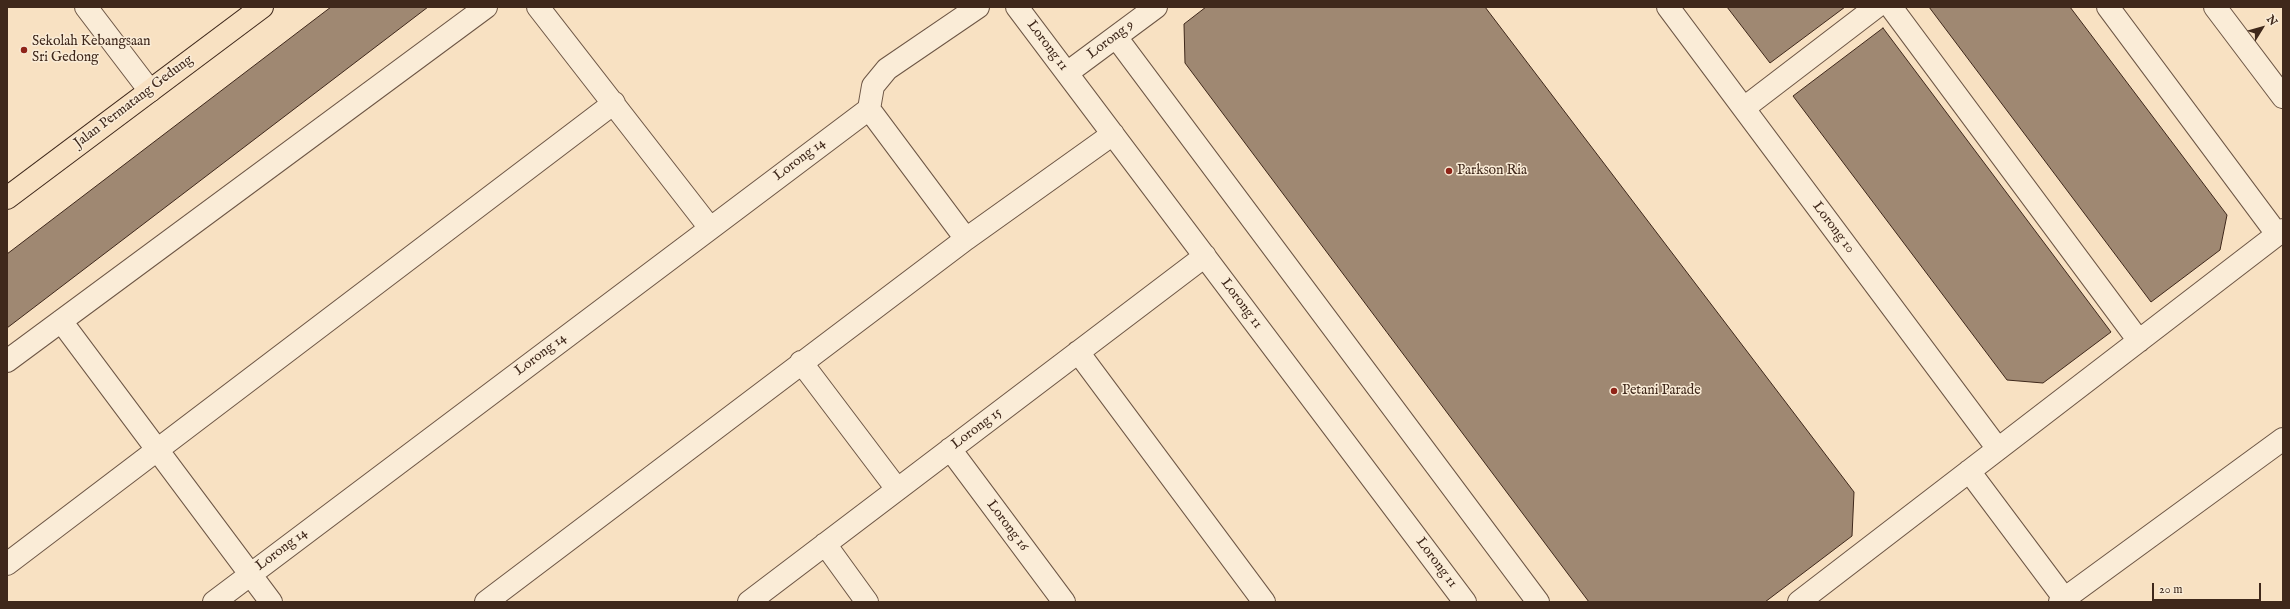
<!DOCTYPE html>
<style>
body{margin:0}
#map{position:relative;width:2290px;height:609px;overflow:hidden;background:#f8e1c2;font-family:"IM FELL English",serif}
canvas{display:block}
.frame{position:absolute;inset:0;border:8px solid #3f281b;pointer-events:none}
.north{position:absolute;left:2242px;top:8px;width:40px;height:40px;-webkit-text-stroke:3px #faecd7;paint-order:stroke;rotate:53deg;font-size:11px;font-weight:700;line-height:16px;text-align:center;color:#3f281b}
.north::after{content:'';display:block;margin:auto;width:14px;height:18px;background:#3f281b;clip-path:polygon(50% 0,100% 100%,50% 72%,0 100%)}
.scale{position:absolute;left:2152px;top:583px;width:109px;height:18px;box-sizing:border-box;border:2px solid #3f281b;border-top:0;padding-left:5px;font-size:12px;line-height:14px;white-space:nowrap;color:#3f281b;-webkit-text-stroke:3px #faecd7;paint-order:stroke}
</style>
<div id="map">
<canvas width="2290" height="609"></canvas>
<div class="frame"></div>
<div class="north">N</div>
<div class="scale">20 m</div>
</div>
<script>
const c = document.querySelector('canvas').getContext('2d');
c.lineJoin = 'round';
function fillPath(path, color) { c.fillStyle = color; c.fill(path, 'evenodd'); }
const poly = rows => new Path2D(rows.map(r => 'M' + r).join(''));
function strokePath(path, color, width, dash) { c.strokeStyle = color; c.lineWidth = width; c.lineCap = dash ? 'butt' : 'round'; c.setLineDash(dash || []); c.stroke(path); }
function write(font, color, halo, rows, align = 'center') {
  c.font = font + ' "IM FELL English",serif'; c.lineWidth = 3; c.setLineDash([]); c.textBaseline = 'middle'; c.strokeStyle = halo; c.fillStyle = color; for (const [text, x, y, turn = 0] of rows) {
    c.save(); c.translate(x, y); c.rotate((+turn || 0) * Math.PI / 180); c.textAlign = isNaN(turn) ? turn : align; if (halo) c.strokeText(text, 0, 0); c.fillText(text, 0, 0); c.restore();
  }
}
const building = poly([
 [331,7,428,7,7,328,7,254,331,7],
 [1206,7,1485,7,1854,492,1852,536,1765,602,1589,602,1185,63,1184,24,1206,7],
 [1727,7,1845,7,1770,63,1727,7],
 [1929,7,2070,7,2227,215,2220,250,2151,302,1929,7],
 [1883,28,2111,332,2043,383,2007,380,1793,96,1883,28]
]);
const minor = poly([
 [86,7,150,91],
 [538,7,710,228],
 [978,7,887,69,873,86,869,109,966,239,1113,134],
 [1017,7,1465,602],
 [1668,7,1998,449],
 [1891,7,2139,341],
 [2108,7,2277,234],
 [2215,7,2283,97],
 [1116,37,1538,602],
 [1067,73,1156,7],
 [1744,108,1876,7],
 [61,321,271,602],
 [1078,352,1264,602],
 [7,361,486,7],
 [801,362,897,489],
 [950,449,1064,602],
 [1969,471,2067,602],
 [825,544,867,602],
 [7,564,614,103],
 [214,602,869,109],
 [486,602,966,239],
 [749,602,1205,256],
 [1799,602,2283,230],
 [2060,602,2283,439]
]);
const major = poly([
 [7,198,262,7]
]);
const markers = [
 [24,50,4,"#8f2418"],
 [1449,171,4,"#8f2418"],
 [1614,391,4,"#8f2418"]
];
const streetNames = [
 ["Lorong 9",1111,40,-37],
 ["Lorong 11",1047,46,53],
 ["Jalan Permatang Gedung",134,102,-37],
 ["Lorong 14",800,160,-37],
 ["Lorong 10",1833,228,53],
 ["Lorong 11",1241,304,53],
 ["Lorong 14",541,355,-37],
 ["Lorong 15",977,429,-37],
 ["Lorong 16",1007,526,53],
 ["Lorong 14",282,550,-37],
 ["Lorong 11",1436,563,53]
];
const poiNames = [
 ["Sekolah Kebangsaan",32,42],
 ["Sri Gedong",32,58],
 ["Parkson Ria",1457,171],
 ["Petani Parade",1622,391]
];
fillPath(building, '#9f8872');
strokePath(building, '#3f281b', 1);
strokePath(minor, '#6d5645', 24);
strokePath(major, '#3f281b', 24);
strokePath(minor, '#faecd7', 22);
strokePath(major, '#f8e1c2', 22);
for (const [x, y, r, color] of markers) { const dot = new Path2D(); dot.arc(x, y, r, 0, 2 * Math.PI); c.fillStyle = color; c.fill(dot); strokePath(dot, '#faecd7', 1.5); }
write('14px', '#3f281b', '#faecd7', streetNames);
write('14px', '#3f281b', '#faecd7', poiNames, 'left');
</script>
